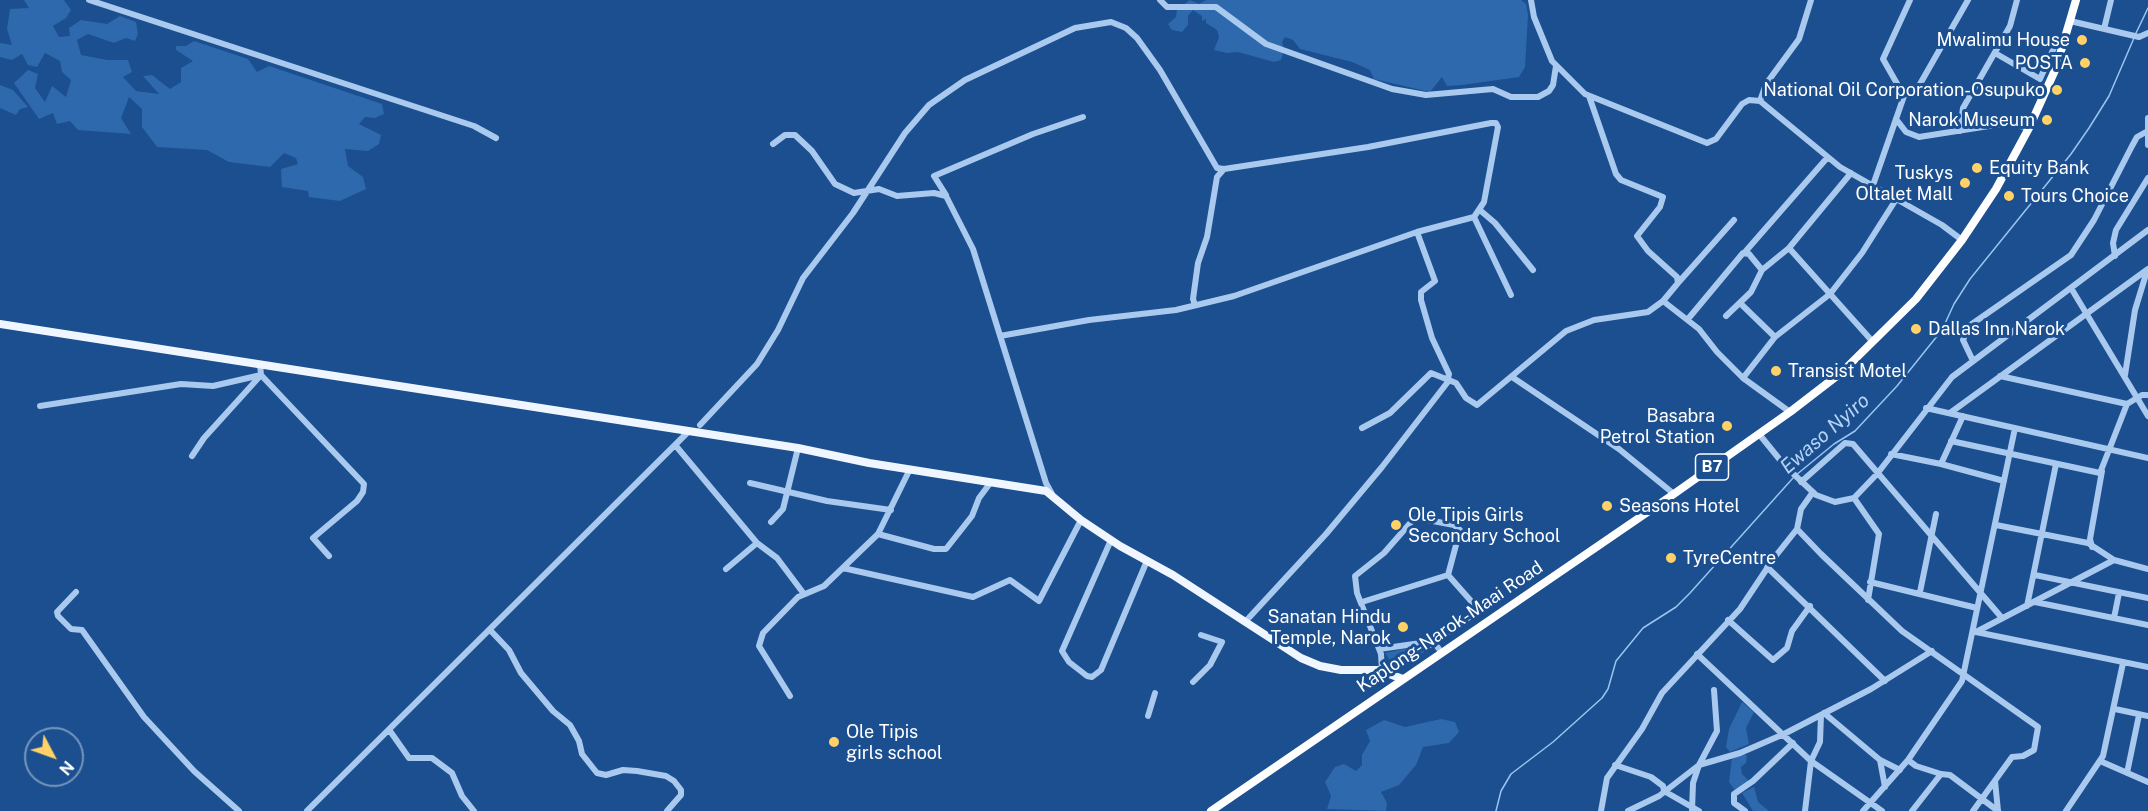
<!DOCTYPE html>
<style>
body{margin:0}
#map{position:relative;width:2148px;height:811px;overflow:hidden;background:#1b4f8f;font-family:"Public Sans",sans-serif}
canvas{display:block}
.north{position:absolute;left:24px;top:727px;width:60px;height:60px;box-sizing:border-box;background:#1b4f8f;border:2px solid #7695bc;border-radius:50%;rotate:131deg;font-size:16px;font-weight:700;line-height:24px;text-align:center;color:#fff}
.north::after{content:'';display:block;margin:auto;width:21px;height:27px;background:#ffd166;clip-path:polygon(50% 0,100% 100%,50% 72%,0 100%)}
</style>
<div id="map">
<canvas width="2148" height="811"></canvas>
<div class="north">N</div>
</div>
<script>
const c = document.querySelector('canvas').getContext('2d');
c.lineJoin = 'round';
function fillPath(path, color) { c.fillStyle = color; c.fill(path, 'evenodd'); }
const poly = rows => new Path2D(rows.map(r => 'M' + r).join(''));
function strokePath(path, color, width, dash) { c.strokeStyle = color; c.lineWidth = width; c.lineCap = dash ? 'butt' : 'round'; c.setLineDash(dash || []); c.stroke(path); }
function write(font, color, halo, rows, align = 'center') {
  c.font = font + ' "Public Sans",sans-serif'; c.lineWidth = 6; c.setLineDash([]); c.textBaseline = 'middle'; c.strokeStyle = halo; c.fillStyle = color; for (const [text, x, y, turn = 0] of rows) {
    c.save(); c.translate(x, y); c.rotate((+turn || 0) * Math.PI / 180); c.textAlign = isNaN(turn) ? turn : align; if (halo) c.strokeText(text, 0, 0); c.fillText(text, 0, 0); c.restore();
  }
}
const green = poly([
 [24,0,64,0,71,10,66,18,53,26,59,37,70,36,69,28,81,20,107,24,120,16,136,22,138,34,135,41,126,38,114,43,88,34,77,40,81,55,107,60,128,60,132,72,123,77,136,91,159,94,143,76,152,75,170,89,181,82,181,68,193,61,176,50,176,46,186,46,194,41,248,59,257,72,269,66,382,104,384,114,375,118,365,117,359,124,381,135,379,144,368,151,345,149,348,166,363,177,366,189,340,201,309,197,308,191,282,187,281,169,298,164,296,158,284,153,270,167,229,162,207,150,157,147,142,127,142,109,129,97,121,118,131,134,78,130,70,121,57,124,53,113,39,119,14,83,28,70,38,74,35,88,45,102,52,86,66,97,71,80,62,72,60,61,45,53,37,67,28,65,22,54,12,60,0,57,0,43,12,45,7,29,10,9,29,8],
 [1190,0,1199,4,1206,0,1521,0,1526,4,1528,15,1525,67,1519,77,1462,85,1447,86,1442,77,1430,92,1374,79,1370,70,1352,62,1300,49,1293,40,1285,37,1282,42,1284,49,1281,60,1274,62,1238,52,1227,53,1214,50,1219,37,1217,30,1206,23,1206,19,1202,21,1202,16,1193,10,1188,16,1188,25,1182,32,1172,30,1168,24,1176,17,1177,9],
 [0,85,13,90,28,107,20,109,16,115,0,108],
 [1418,646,1427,650,1396,670,1385,653],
 [1742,702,1754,712,1746,728,1749,744,1730,752,1726,747,1729,729],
 [1441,719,1455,722,1459,732,1449,743,1423,747,1416,765,1399,785,1381,792,1387,803,1386,811,1327,809,1331,796,1325,782,1335,767,1344,764,1356,771,1362,765,1362,755,1370,741,1366,730,1384,720,1405,727],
 [1744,754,1747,756,1746,763,1741,767,1742,774,1750,782,1740,789,1734,789,1729,782,1732,758],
 [1754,787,1758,802,1769,811,1753,811,1742,793]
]);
const stream = poly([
 [2136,33,2148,8],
 [1796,475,1834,444,1855,431,1897,386,1942,330,1954,304,1970,279,2071,154,2089,128,2109,96,2134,38],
 [1496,811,1501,791,1511,774,1553,742,1602,698,1608,689,1616,661,1643,628,1676,607,1690,593,1793,478]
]);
const minor = poly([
 [89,0,474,126,496,138],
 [1160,0,1167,7,1216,7,1266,44,1392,89,1426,95,1493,89,1511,97,1538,97,1549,91,1553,85,1556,66],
 [1531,0,1534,17,1552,61,1585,94,1707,143,1716,139,1742,104,1749,100,1760,101,1840,167,1942,225,1962,240],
 [2070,21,2139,37,2148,33],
 [2104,29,2111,0],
 [1995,53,2040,79,2057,41,2066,38],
 [1904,96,1883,59,1910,0],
 [1760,101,1766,84,1799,39,1811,0],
 [2148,118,2148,145],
 [1896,119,1906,132,1919,137,2008,123,2029,128],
 [1960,131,1963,108,2010,26,2017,0],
 [773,144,785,135,795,135,812,151,835,184,854,193,879,189,897,196,934,193,946,196,973,249,1046,483,1052,494],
 [1851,173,1789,248,1873,342],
 [1872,188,1904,96,1916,91,1968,0],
 [946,195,934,176,1033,134,1083,117],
 [1481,211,1495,223,1533,270],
 [1474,217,1511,295],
 [1745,252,1827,158],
 [2115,256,2113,243,2116,230,2148,178],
 [1678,283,1734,220],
 [2071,288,2148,416],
 [1663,301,1699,329,1717,352,1743,378,1790,412],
 [1741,304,1775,337],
 [1726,316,1751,292,1762,270],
 [1688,319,1743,253,1749,254,1762,270,1789,248],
 [1000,336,1089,320,1176,310,1234,296,1417,232,1474,217,1484,202,1498,127,1496,123,1491,123,1368,147,1224,169],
 [1973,361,1963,340,1969,326,2071,255,2094,220,2132,146,2137,137,2146,132],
 [260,364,261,375,364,484,363,492,357,501,313,538,329,556],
 [2125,375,2135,310,2147,271],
 [2000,376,2127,404],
 [1512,377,1619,449,1674,494],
 [1743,378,1775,337,1830,294,1862,253,1895,201],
 [40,406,181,384,213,386,261,375,204,438,192,456],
 [1926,408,2148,458],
 [1950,413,2148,269],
 [700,425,757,364,778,330,803,278,853,213,905,133,929,105,965,80,1075,28,1111,22,1126,28,1137,38,1160,70,1217,168,1224,169,1217,177,1207,237,1198,263,1193,299,1195,305],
 [1362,428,1390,413,1431,373,1456,383,1466,398,1477,405,1566,331,1594,320,1648,312,1663,301,1678,283,1677,277,1648,251,1637,236,1660,207,1663,197,1621,180,1616,174,1589,96],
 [1759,434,1785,466,1816,495,1835,502,1854,498,1877,474,1952,377,2148,230],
 [1951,441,2100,473,2127,404,2142,395,2148,395],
 [676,446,757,543,777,558,804,594],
 [1891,454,1941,464,2004,481],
 [1941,464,1963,416],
 [1801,482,1845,443,1853,444,2002,618],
 [750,483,827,501,891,510],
 [1813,492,1801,509,1797,529,1821,554,1902,631,2038,727,2034,750,2023,756,2012,757,1973,811],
 [1854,498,1879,534,1868,600],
 [771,522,783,509,798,448],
 [1996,525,2088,543,2114,560],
 [878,534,934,549,946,549,972,516,979,498,991,482],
 [1111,540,1062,651,1069,662,1087,676,1092,677,1101,670,1146,563],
 [2092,547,2090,539,2102,471],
 [1767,567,1885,681],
 [843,568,973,597,1010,580,1039,601,1081,520],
 [726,569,757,543],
 [2035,575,2148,598],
 [1870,582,1977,608],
 [76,592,57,612,58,616,71,629,82,630,144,717,194,771,239,811],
 [1920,592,1936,514],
 [1362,602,1448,575],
 [2035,602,2148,625],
 [2027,606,2056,464],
 [2114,618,2119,593],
 [1728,620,1773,660,1787,648,1792,631,1810,606],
 [1245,622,1326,534,1382,467,1447,383,1449,374,1432,338,1421,300,1421,292,1435,281,1417,232],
 [491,631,509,650,521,673,553,711,570,725,579,741,582,754,597,773,606,775,623,770,637,771,666,776,674,781,681,790,681,795,667,811],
 [1976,632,2114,560,2148,569],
 [1976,632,2148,667],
 [1430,645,1479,610,1448,575],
 [1379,649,1428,642,1436,645,1442,653],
 [1697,654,1811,761,1882,811],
 [1382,671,1381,654,1357,593,1355,576,1384,553,1412,521,1417,518,1454,525,1460,530,1448,575],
 [1193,682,1210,665,1222,642,1201,635],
 [790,696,759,646,763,633,798,597,824,586,878,534,910,469],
 [2115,709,2148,716],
 [1824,713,1880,760,1900,770],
 [1148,716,1155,693],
 [390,731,409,758,432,758,452,773,462,796,474,811],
 [1880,760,1885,787],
 [1908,760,1916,766,1941,774],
 [2100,761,2148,782],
 [1615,765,1651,777,1663,786,1664,791,1699,811],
 [2127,773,2139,715],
 [1995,781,1998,811],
 [307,811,687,433],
 [1601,811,1607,778,1642,729,1662,693,1740,609,1774,558,1797,529],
 [1628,811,1659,796,1699,765,1740,753,1784,734,1871,689,1932,651],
 [1692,811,1693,783,1699,765,1717,731,1714,690],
 [1745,811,1734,803,1734,794,1753,781,1793,743],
 [1805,811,1811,761,1820,742,1821,715],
 [1863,811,1908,760,1962,681,2015,428],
 [1912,811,1941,774,1950,775,1998,811],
 [2066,811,2103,756,2123,663]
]);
const major = poly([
 [0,324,798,448,869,463,1046,491,1081,520,1120,546,1173,575,1301,658,1320,666,1341,670,1378,670,1403,679]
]);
const highway = poly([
 [1211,811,1671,496,1790,412,1842,372,1916,299,1962,240,1996,189,2029,128,2056,68,2076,0]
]);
const markers = [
 [2082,40,6,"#ffd166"],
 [2085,63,6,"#ffd166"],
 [2057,90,6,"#ffd166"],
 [2047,120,6,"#ffd166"],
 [1977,168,6,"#ffd166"],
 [1965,183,6,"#ffd166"],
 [2009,196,6,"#ffd166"],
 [1916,329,6,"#ffd166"],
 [1776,371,6,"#ffd166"],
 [1727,426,6,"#ffd166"],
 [1607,506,6,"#ffd166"],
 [1396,525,6,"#ffd166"],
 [1671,558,6,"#ffd166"],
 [1403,627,6,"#ffd166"],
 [834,742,6,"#ffd166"]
];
const shields = [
 [1712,467,33]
];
const shieldNames = [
 ["B7",1712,467]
];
const poiNames = [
 ["Mwalimu House",2070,40,"right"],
 ["POSTA",2073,63,"right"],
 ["National Oil Corporation-Osupuko",2045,90,"right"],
 ["Narok Museum",2035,120,"right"],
 ["Equity Bank",1989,168],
 ["Tuskys",1953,173,"right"],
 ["Oltalet Mall",1953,194,"right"],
 ["Tours Choice",2021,196],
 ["Dallas Inn Narok",1928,329],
 ["Transist Motel",1788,371],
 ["Basabra",1715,416,"right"],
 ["Petrol Station",1715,437,"right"],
 ["Seasons Hotel",1619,506],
 ["Ole Tipis Girls",1408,515],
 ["Secondary School",1408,536],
 ["TyreCentre",1683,558],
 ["Sanatan Hindu",1391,617,"right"],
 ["Temple, Narok",1391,638,"right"],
 ["Ole Tipis",846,732],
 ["girls school",846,753]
];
const streetNames = [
 ["Kaplong-Narok-Maai Road",1450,627,-34]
];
const waterNames = [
 ["Ewaso Nyiro",1825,434,-41]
];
fillPath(green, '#2e69ad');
strokePath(stream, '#9cc4f0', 1.5);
strokePath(minor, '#a9c9ee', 6);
strokePath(major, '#f0f6ff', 8);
strokePath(highway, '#fff', 8);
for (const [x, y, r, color] of markers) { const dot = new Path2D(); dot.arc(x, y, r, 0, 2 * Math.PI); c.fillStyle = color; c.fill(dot); strokePath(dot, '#1b4f8f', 2); }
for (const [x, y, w] of shields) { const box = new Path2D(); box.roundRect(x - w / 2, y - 13, w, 26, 4.5); c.fillStyle = '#1b4f8f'; c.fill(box); strokePath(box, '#fff', 1.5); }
write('bold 16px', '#fff', null, shieldNames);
write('18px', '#fff', '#1b4f8f', poiNames, 'left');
write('18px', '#fff', '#1b4f8f', streetNames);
write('italic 20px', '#b5d3f5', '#1b4f8f', waterNames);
</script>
